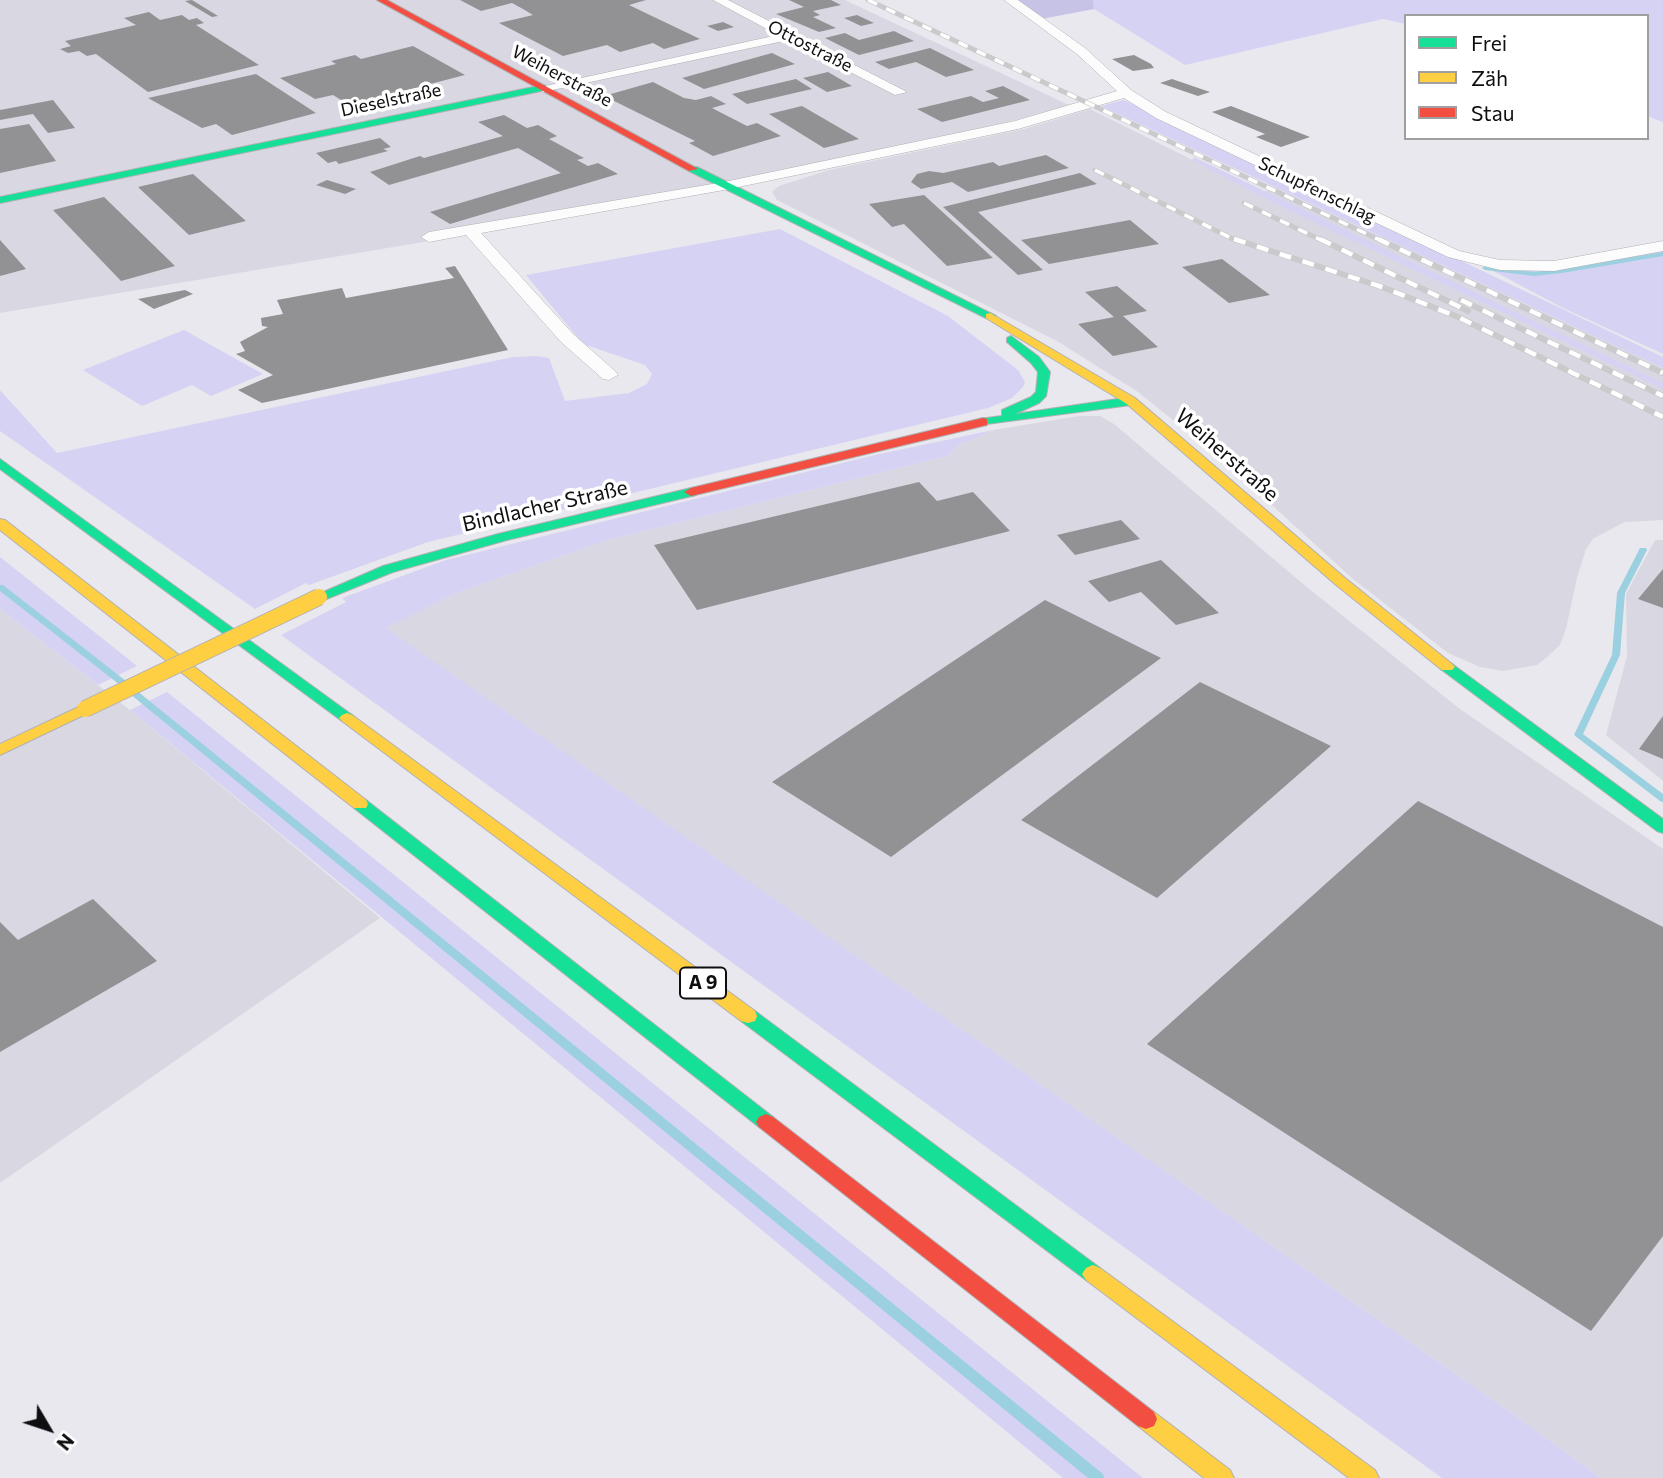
<!DOCTYPE html>
<meta charset="utf-8">
<style>
body{margin:0}
#map{position:relative;width:1663px;height:1478px;overflow:hidden;background:#e9e8ee;font-family:Commissioner,sans-serif}
canvas{display:block}
.legend{position:absolute;left:1404px;top:14px;width:245px;height:126px;box-sizing:border-box;background:#fff;border:2px solid #9f9fa0;margin:0;padding:9px 12px;list-style:none;font-size:21px;color:#0f0e11}
.legend li{display:flex;align-items:center;gap:14px;height:35px}
.legend b{width:35px;border:2px solid #9f9fa0}
.north{position:absolute;left:14px;top:1394px;width:70px;height:70px;-webkit-text-stroke:5px #fff;paint-order:stroke;rotate:129deg;font-size:19px;font-weight:700;line-height:28px;text-align:center;color:#0f0e11}
.north::after{content:'';display:block;margin:auto;width:24px;height:32px;background:#0f0e11;clip-path:polygon(50% 0,100% 100%,50% 72%,0 100%)}
</style>
<div id="map">
<canvas width="1663" height="1478"></canvas>
<ul class="legend">
<li><b style="height:9px;background:#16e098"></b>Frei</li>
<li><b style="height:9px;background:#ffcf43"></b>Zäh</li>
<li><b style="height:9px;background:#f24e42"></b>Stau</li>
</ul>
<div class="north">N</div>
</div>
<script>
const c = document.querySelector('canvas').getContext('2d');
c.lineJoin = 'round';
function fillPath(path, color) { c.fillStyle = color; c.fill(path, 'evenodd'); }
const poly = rows => new Path2D(rows.map(r => 'M' + r).join(''));
function strokePath(path, color, width, dash) { c.strokeStyle = color; c.lineWidth = width; c.lineCap = dash ? 'butt' : 'round'; c.setLineDash(dash || []); c.stroke(path); }
function write(font, color, halo, rows, align = 'center') {
  c.font = font + ' Commissioner,sans-serif'; c.lineWidth = 7; c.setLineDash([]); c.textBaseline = 'middle'; c.strokeStyle = halo; c.fillStyle = color; for (const [text, x, y, turn = 0] of rows) {
    c.save(); c.translate(x, y); c.rotate((+turn || 0) * Math.PI / 180); c.textAlign = isNaN(turn) ? turn : align; if (halo) c.strokeText(text, 0, 0); c.fillText(text, 0, 0); c.restore();
  }
}
const built = poly([
 [0,0,845,0,1069,105,1012,121,798,169,477,233,0,313],
 [1090,109,1259,193,1276,188,1663,368,1663,520,1625,522,1594,538,1586,549,1577,578,1566,629,1560,645,1547,657,1537,665,1503,671,1480,667,1448,653,1353,579,1219,457,1138,392,1057,341,777,200,772,192,779,186,829,170,1024,129],
 [1079,416,1100,416,1114,424,1308,588,1460,709,1663,849,1663,1478,1601,1478,1509,1411,385,628,456,593,605,541,948,456,959,445,993,430],
 [1655,540,1663,540,1663,781,1606,735,1627,656,1626,594],
 [0,609,130,710,380,918,0,1183]
]);
const green = poly([
 [1093,0,1663,0,1663,122,1647,116,1647,16,1406,16,1406,24,1383,19,1185,65,1094,9],
 [1124,100,1663,357,1663,368,1101,106],
 [1194,157,1663,383,1663,389,1274,203,1192,160],
 [780,229,948,316,1018,370,1025,382,1023,387,1012,398,988,408,428,542,309,585,306,583,255,609,0,431,0,390,57,453,513,357,536,356,549,358,565,401,629,393,647,384,652,374,645,365,583,344,526,275],
 [1663,250,1663,354,1563,308,1482,265,1530,269],
 [184,330,263,374,211,396,192,385,142,406,83,370],
 [993,430,959,445,948,456,605,541,456,593,386,628,1509,1411,1601,1478,1442,1478,281,635,346,602,342,598,446,560,875,455],
 [0,557,137,666,98,685,0,609],
 [167,692,1143,1478,1063,1478,130,710]
]);
const forest = poly([
 [1010,0,1093,0,1094,9,1036,20]
]);
const stream = poly([
 [1663,252,1663,256,1562,273,1534,276,1485,270,1482,268,1485,266,1534,272,1562,269,1663,252],
 [1640,548,1646,548,1647,550,1625,593,1620,655,1583,734,1663,794,1663,802,1660,801,1574,735,1612,655,1617,593,1640,548],
 [0,585,3,585,126,681,127,683,126,685,120,685,0,591,0,585],
 [133,689,136,690,1103,1474,1104,1478,1088,1478,130,694,129,692,130,690,133,689]
]);
const building = poly([
 [192,0,218,16,212,17,185,1],
 [460,0,646,0,629,5,700,39,664,49,653,43,620,52,607,45,563,56,499,23,533,15,523,9,512,3,481,11],
 [789,0,831,0,841,5,813,11,820,15,813,17,836,28,819,32,776,14,804,7],
 [149,12,160,20,182,15,189,20,197,18,204,23,196,25,259,65,148,92,96,54,87,56,79,51,68,53,60,49,71,46,65,41,136,25,124,18],
 [857,15,874,23,861,26,844,18],
 [723,22,734,27,718,31,707,26],
 [894,31,914,41,859,55,825,38,845,33,859,40],
 [413,46,465,75,349,105,333,95,315,99,280,78,336,64,331,61,355,55,361,59],
 [930,48,974,70,946,77,916,62,889,69,875,62],
 [772,53,795,64,704,89,682,78],
 [1134,55,1151,64,1154,68,1133,71,1112,59],
 [828,72,852,86,827,92,803,78],
 [256,74,316,113,232,135,216,124,202,128,148,98],
 [796,79,812,89,747,104,732,94],
 [1172,79,1210,92,1198,96,1160,83],
 [653,82,684,98,696,100,711,96,726,104,712,108,747,126,757,123,781,136,713,156,689,143,695,141,604,96],
 [1003,86,1030,100,942,122,917,109,971,96,983,102,999,98,985,91],
 [53,100,75,128,48,133,33,114,0,120,0,110],
 [802,106,859,139,824,148,769,114],
 [1231,106,1310,137,1281,147,1256,137,1265,134,1212,112],
 [504,115,527,128,538,125,557,136,549,139,584,158,577,160,588,166,598,163,618,174,450,224,430,212,561,173,518,148,389,185,370,172,420,156,424,158,503,136,478,122],
 [29,124,56,161,0,173,0,129],
 [380,138,391,147,383,149,388,151,339,164,336,161,328,163,316,153],
 [1046,155,1069,168,968,192,952,182,921,189,911,182,917,174,929,171,943,173,993,162,999,166],
 [1080,173,1097,184,978,212,1043,270,1018,275,943,207],
 [193,174,246,221,189,235,138,187],
 [327,180,356,189,345,194,316,185],
 [924,195,993,258,947,266,904,224,892,227,869,204],
 [104,197,175,266,121,281,53,210],
 [1130,220,1159,244,1049,264,1021,240],
 [0,240,26,269,0,276],
 [1222,259,1270,295,1229,303,1182,267],
 [455,266,508,350,262,403,238,390,273,375,236,354,245,351,240,342,268,327,262,326,261,318,283,314,277,300,342,288,346,298,454,278,445,268],
 [1117,286,1147,311,1123,316,1158,347,1113,356,1078,324,1114,317,1085,292],
 [185,290,193,294,154,309,138,299],
 [919,482,937,501,973,492,1010,531,697,610,654,545],
 [1121,520,1140,539,1075,555,1057,535],
 [1161,560,1219,613,1176,625,1141,592,1109,602,1088,581],
 [1663,569,1663,608,1638,599],
 [1045,600,1161,658,891,857,772,782],
 [1200,682,1331,746,1157,898,1021,820],
 [1663,716,1663,759,1639,749],
 [1418,801,1663,927,1663,1236,1591,1331,1147,1044],
 [93,899,157,961,0,1052,0,922,18,940]
]);
const street = poly([
 [713,0,728,0,907,92,895,95,788,40,543,92,536,88,778,35,713,0],
 [1004,0,1018,0,1085,48,1131,90,1166,112,1459,251,1500,260,1554,261,1663,241,1663,251,1554,271,1500,270,1448,257,1156,118,1124,98,1018,129,724,190,481,233,573,334,615,371,618,375,609,380,603,379,561,342,466,235,429,242,421,237,429,232,724,182,1015,121,1117,91,1077,54,1004,0]
]);
const fast = poly([
 [543,85,546,86,546,90,0,203,0,197,543,85],
 [689,167,697,167,996,316,986,318,689,171,689,167],
 [1011,336,1039,357,1050,372,1046,396,1039,403,1015,414,1131,397,1137,401,1131,405,979,425,979,419,1002,416,1002,410,1031,397,1036,392,1038,372,1031,363,1007,342,1007,338,1011,336],
 [0,459,352,715,355,718,352,721,342,721,0,469,0,459],
 [691,488,698,492,696,495,507,540,393,572,324,600,319,601,312,597,383,566,498,534,691,488],
 [1447,662,1452,664,1663,819,1663,833,1657,831,1442,670,1439,667,1447,662],
 [360,799,366,800,773,1117,776,1122,773,1127,766,1130,759,1127,354,808,352,804,360,799],
 [748,1009,755,1011,1100,1268,1104,1274,1100,1280,1093,1283,1086,1280,741,1021,739,1016,741,1011,748,1009]
]);
const slow = poly([
 [990,313,1135,398,1345,578,1452,664,1455,667,1452,670,1442,670,1335,584,1127,404,986,318,986,314,990,313],
 [0,519,5,520,366,800,368,804,366,808,354,808,0,530,0,519],
 [85,704,90,706,93,709,90,712,0,755,0,744,85,704],
 [347,713,352,715,755,1011,757,1016,755,1021,748,1023,741,1021,342,721,339,718,342,715,347,713],
 [1093,1265,1100,1268,1375,1470,1379,1478,1349,1478,1086,1280,1082,1274,1086,1268,1093,1265],
 [1146,1409,1154,1412,1230,1470,1234,1478,1204,1478,1138,1426,1135,1419,1138,1412,1146,1409]
]);
const jam = poly([
 [377,0,387,0,698,169,689,171,377,0],
 [983,418,987,419,987,425,691,496,684,492,691,488,983,418],
 [766,1114,773,1117,1154,1412,1157,1419,1154,1426,1146,1429,1138,1426,759,1127,756,1122,759,1117,766,1114]
]);
const railFar1 = poly([
 [868,0,1382,241],
 [1095,170,1237,241],
 [1244,203,1323,241]
]);
const rail = poly([
 [1234,239,1382,287,1458,317,1663,417],
 [1320,239,1468,311],
 [1378,239,1663,373],
 [1461,300,1663,396]
]);
const slowBridge = poly([
 [85,709,319,597]
]);
const farStreetnames = [
 ["Ottostraße",810,46,27],
 ["Weiherstraße",562,76,28],
 ["Dieselstraße",391,100,-12],
 ["Schupfenschlag",1317,190,26]
];
const shields = [
 [703,983,46]
];
const shieldNames = [
 ["A 9",703,983]
];
const streetNames = [
 ["Weiherstraße",1227,455,41],
 ["Bindlacher Straße",545,506,-13]
];
fillPath(built, '#d9d8e2');
fillPath(green, '#d6d2f4');
fillPath(forest, '#c7c3e6');
fillPath(stream, '#9bd0e1');
fillPath(building, '#929295');
strokePath(street, '#b0b0b4', 1);
strokePath(fast, '#b0b0b4', 2);
strokePath(slow, '#b0b0b4', 2);
strokePath(jam, '#b0b0b4', 2);
fillPath(street, '#fcfcfc');
fillPath(fast, '#16e098');
fillPath(slow, '#ffcf43');
fillPath(jam, '#f24e42');
strokePath(railFar1, '#cacacc', 5);
strokePath(rail, '#cacacc', 6);
strokePath(railFar1, '#fff', 3.5, [10]);
strokePath(rail, '#fff', 4.5, [12]);
strokePath(slowBridge, '#b0b0b4', 18, []);
strokePath(slowBridge, '#ffcf43', 16);
write('18px', '#0f0e11', '#fff', farStreetnames);
for (const [x, y, w] of shields) { const box = new Path2D(); box.roundRect(x - w / 2, y - 15.5, w, 31, 5); c.fillStyle = '#fff'; c.fill(box); strokePath(box, '#0f0e11', 2); }
write('bold 19px', '#0f0e11', null, shieldNames);
write('21px', '#0f0e11', '#fff', streetNames);
</script>
